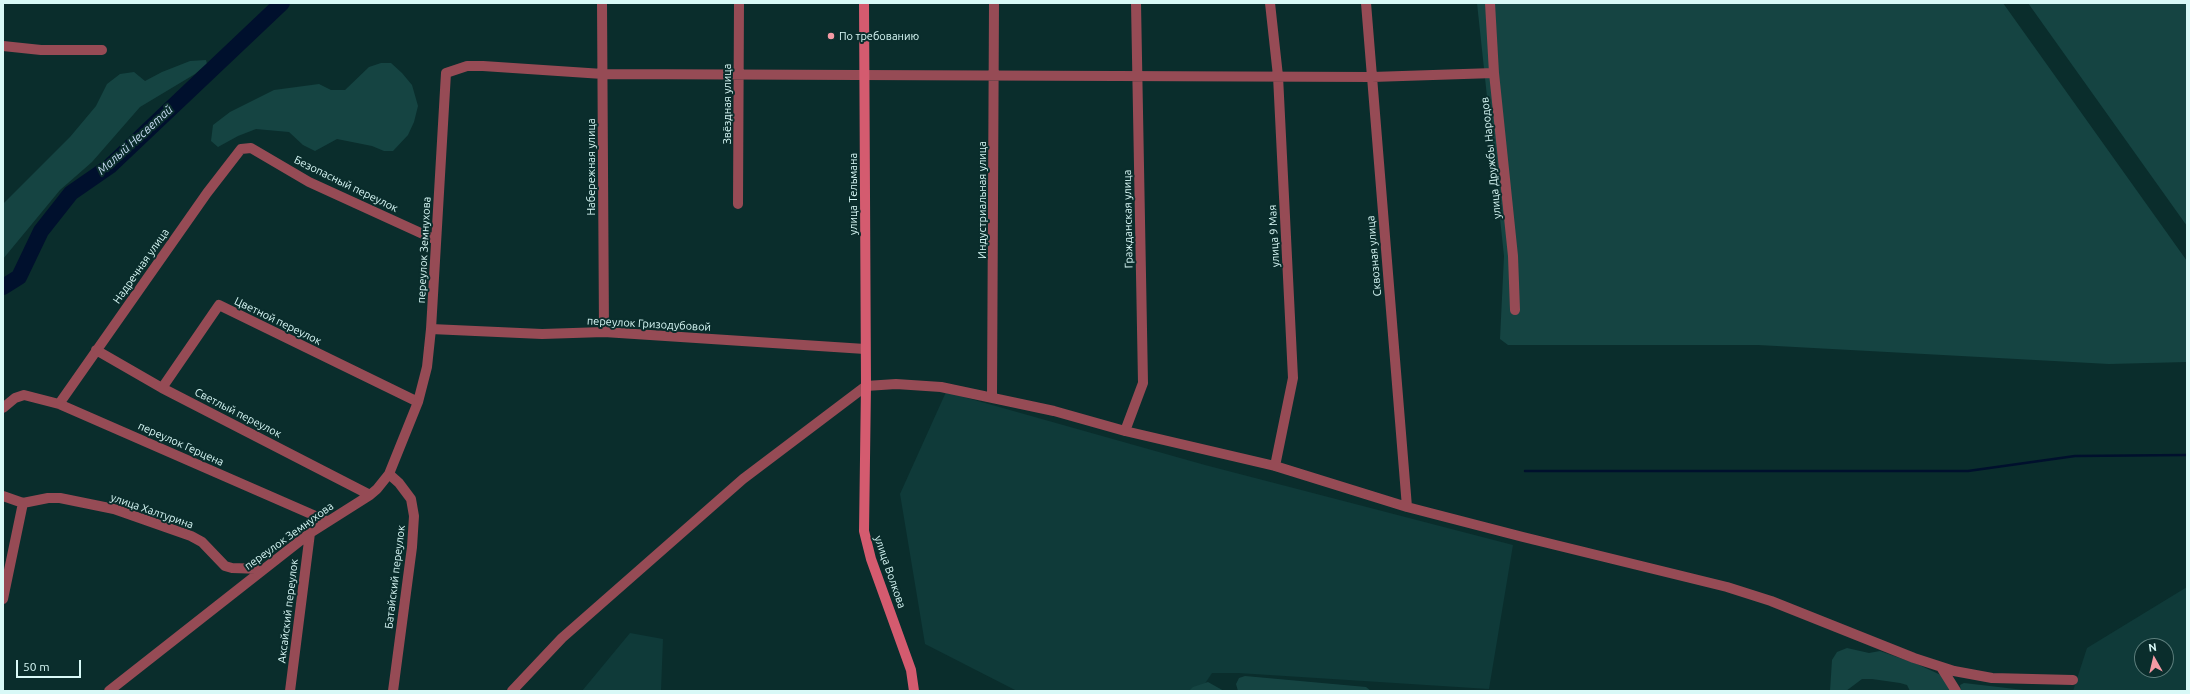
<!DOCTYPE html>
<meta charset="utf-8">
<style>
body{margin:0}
#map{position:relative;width:2190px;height:694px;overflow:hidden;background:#0a2d2c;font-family:Ubuntu,sans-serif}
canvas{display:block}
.frame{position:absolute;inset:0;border:4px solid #d9f9f7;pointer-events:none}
.north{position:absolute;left:2134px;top:638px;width:40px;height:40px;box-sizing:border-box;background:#0a2d2c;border:1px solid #5d7f7d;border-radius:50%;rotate:352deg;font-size:11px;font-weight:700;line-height:16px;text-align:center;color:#d9f9f7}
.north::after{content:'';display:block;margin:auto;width:14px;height:18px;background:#f49aa4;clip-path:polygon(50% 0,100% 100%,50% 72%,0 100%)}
.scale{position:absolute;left:16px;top:660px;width:65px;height:18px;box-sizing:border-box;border:2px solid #d9f9f7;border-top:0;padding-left:5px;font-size:12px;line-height:14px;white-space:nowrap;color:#d9f9f7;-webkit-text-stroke:3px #0a2d2c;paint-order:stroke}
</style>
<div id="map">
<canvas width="2190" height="694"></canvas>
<div class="frame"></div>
<div class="north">N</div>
<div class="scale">50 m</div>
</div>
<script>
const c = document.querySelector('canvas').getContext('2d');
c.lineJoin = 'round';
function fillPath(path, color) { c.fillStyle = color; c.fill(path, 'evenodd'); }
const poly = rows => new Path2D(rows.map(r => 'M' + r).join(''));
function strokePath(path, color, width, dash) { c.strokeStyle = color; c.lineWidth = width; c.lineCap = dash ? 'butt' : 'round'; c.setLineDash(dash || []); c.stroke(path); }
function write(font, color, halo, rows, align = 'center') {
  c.font = font + ' Ubuntu,sans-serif'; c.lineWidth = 4; c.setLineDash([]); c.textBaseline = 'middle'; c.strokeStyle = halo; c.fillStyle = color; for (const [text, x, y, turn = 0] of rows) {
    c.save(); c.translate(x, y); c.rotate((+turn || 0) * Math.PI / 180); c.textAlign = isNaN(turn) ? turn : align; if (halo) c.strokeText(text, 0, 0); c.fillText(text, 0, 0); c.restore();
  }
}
const built = poly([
 [946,392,1205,465,1513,545,1489,689,1238,673,1212,673,1200,691,1017,691,925,644,900,494],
 [2187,587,2187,691,2073,691,2087,648],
 [2142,646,2166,646,2166,670,2142,670],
 [630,633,663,639,661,691,582,691]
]);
const green = poly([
 [1477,3,2003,3,2187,261,2187,362,2109,364,1758,345,1508,345,1500,339,1504,256],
 [2028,3,2187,3,2187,226],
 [206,60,207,64,195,74,140,107,92,162,60,190,3,259,3,204,70,137,96,106,107,84,120,74,134,72,145,81,162,72,190,61],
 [381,63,391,63,402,73,412,85,418,106,414,122,408,135,393,151,384,151,372,146,337,139,315,151,303,145,289,132,256,129,238,136,218,147,211,141,213,125,230,112,274,90,319,84,331,90,345,90,369,67],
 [1847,648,1869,653,1880,651,1917,664,1943,676,1953,691,1910,691,1907,685,1900,683,1872,679,1862,679,1846,691,1830,691,1832,660,1837,652],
 [1245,676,1366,687,1371,691,1238,691,1236,684,1239,678],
 [1208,682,1224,691,1189,691,1193,687],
 [1964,683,2024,690,2028,691,1961,691,1960,685]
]);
const stream = poly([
 [1525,471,1968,471,2075,456,2187,455]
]);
const river = poly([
 [3,287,19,277,41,231,71,193,110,166,282,3]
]);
const street = poly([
 [602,3,604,332],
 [1270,3,1278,76,1293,378,1275,466],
 [1366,3,1407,507],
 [1490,3,1494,73,1513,256,1515,310],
 [3,46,41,50,102,50],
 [738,204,739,3],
 [431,329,542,334,604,332,865,349],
 [96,350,162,388,370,495],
 [162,388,219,305,418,402],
 [992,397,994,3],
 [59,404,207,193,241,149,251,148,309,182,436,240],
 [3,408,15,398,24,395,59,404,327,521],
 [1125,431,1143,383,1136,3],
 [389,474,399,483,411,499,414,516,412,547,393,691],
 [3,496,23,503,48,498,60,498,114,509,191,536,202,542,225,566,232,568,263,569],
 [3,599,23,503],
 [1941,667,1956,691],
 [109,691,310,533,370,495,377,489,389,474,418,402,427,367,431,329,446,73,467,66,483,66,603,74,1372,77,1494,73],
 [290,691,310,533],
 [512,691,562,638,743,479,866,386,896,384,941,387,1054,411,1125,431,1275,466,1407,507,1523,537,1727,587,1771,601,1914,658,1954,671,1992,678,2073,680]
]);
const secondary = poly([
 [864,3,866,386,864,531,871,559,911,670,914,691]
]);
const markers = [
 [831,36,4,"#f49aa4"]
];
const poiNames = [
 ["По требованию",839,36]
];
const streetNames = [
 ["Звёздная улица",727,104,-90],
 ["улица Дружбы Народов",1491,158,-96],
 ["Набережная улица",591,167,-90],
 ["Безопасный переулок",346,184,26],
 ["улица Тельмана",853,194,-90],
 ["Индустриальная улица",982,200,-90],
 ["Гражданская улица",1128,219,-91],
 ["улица 9 Мая",1274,236,-93],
 ["переулок Земнухова",424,250,-87],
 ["Сквозная улица",1374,256,-95],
 ["Надречная улица",141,266,-55],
 ["Цветной переулок",278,321,26],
 ["переулок Гризодубовой",649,324,3],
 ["Светлый переулок",238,413,27],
 ["переулок Герцена",181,444,24],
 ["улица Халтурина",152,511,19],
 ["переулок Земнухова",289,536,-36],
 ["улица Волкова",890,572,71],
 ["Батайский переулок",395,577,-83],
 ["Аксайский переулок",288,611,-83]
];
const waterNames = [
 ["Малый Несветай",135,140,-42]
];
fillPath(built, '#0f3a39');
fillPath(green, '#154442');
strokePath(stream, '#00102d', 2.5);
strokePath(river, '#00102d', 16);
strokePath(street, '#964b55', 10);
strokePath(secondary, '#d45b6f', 10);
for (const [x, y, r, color] of markers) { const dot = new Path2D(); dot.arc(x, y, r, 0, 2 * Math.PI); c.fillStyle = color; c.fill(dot); strokePath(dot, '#0a2d2c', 1.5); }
write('11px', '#d9f9f7', '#0a2d2c', poiNames, 'left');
write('11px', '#d9f9f7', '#0a2d2c', streetNames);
write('italic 12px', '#c5d9f1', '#0a2d2c', waterNames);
</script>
